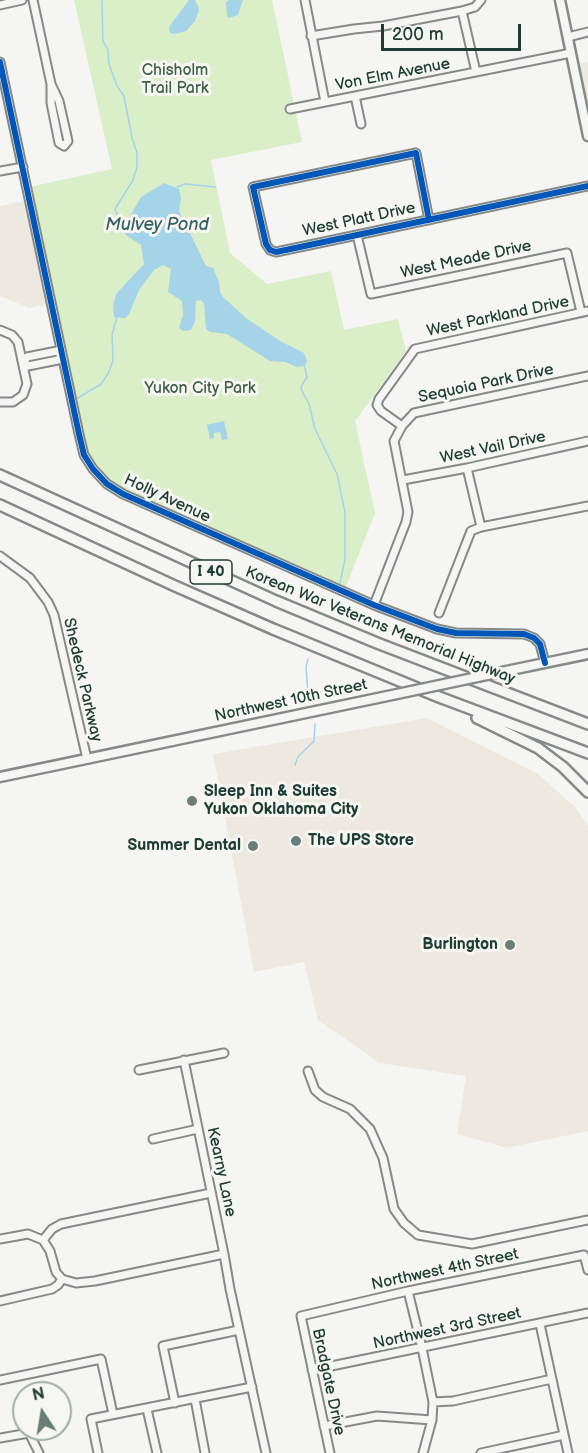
<!DOCTYPE html>
<style>
body{margin:0}
#map{position:relative;width:588px;height:1453px;overflow:hidden;background:#f5f5f3;font-family:"Balsamiq Sans",sans-serif}
canvas{display:block}
.north{position:absolute;left:12px;top:1381px;width:60px;height:60px;box-sizing:border-box;background:#f6f6f2;border:2px solid #a0aca6;border-radius:50%;rotate:348deg;font-size:16px;font-weight:700;line-height:24px;text-align:center;color:#1f3d34}
.north::after{content:'';display:block;margin:auto;width:21px;height:27px;background:#6a7d77;clip-path:polygon(50% 0,100% 100%,50% 72%,0 100%)}
.scale{position:absolute;left:381px;top:24px;width:140px;height:27px;box-sizing:border-box;border:3px solid #1f3d34;border-top:0;padding-left:8px;font-size:18px;line-height:21px;white-space:nowrap;color:#1f3d34;-webkit-text-stroke:4px #f6f6f2;paint-order:stroke}
</style>
<div id="map">
<canvas width="588" height="1453"></canvas>
<div class="north">N</div>
<div class="scale">200 m</div>
</div>
<script>
const c = document.querySelector('canvas').getContext('2d');
c.lineJoin = 'round';
function fillPath(path, color) { c.fillStyle = color; c.fill(path, 'evenodd'); }
const poly = rows => new Path2D(rows.map(r => 'M' + r).join(''));
function strokePath(path, color, width, dash) { c.strokeStyle = color; c.lineWidth = width; c.lineCap = dash ? 'butt' : 'round'; c.setLineDash(dash || []); c.stroke(path); }
function write(font, color, halo, rows, align = 'center') {
  c.font = font + ' "Balsamiq Sans",sans-serif'; c.lineWidth = 6; c.setLineDash([]); c.textBaseline = 'middle'; c.strokeStyle = halo; c.fillStyle = color; for (const [text, x, y, turn = 0] of rows) {
    c.save(); c.translate(x, y); c.rotate((+turn || 0) * Math.PI / 180); c.textAlign = isNaN(turn) ? turn : align; if (halo) c.strokeText(text, 0, 0); c.fillText(text, 0, 0); c.restore();
  }
}
const built = poly([
 [588,62,588,105,579,64],
 [25,201,48,304,29,308,0,296,0,206],
 [427,718,538,774,575,807,588,826,588,1131,507,1148,457,1134,466,1076,380,1063,318,1020,304,962,254,972,213,754]
]);
const green = poly([
 [74,0,272,0,302,142,211,160,230,253,267,284,331,271,344,330,398,319,406,351,355,421,375,513,345,589,117,487,104,477,92,462,86,450,29,187,112,169]
]);
const water = poly([
 [189,0,195,0,198,6,199,11,195,21,186,31,175,34,170,33,169,27],
 [229,0,243,0,238,15,229,18,227,16,226,2],
 [164,183,179,189,181,198,179,211,206,266,213,268,219,282,220,292,223,297,246,318,280,341,304,353,307,361,304,366,297,367,285,362,270,361,227,334,210,332,206,329,204,304,201,300,196,301,195,322,191,330,183,331,179,328,183,315,182,301,168,292,171,269,163,265,154,270,139,290,129,314,125,318,114,317,113,306,116,294,144,264,141,245,127,236,123,231,124,227,141,197],
 [224,421,228,439,222,440,220,432,214,433,214,438,210,439,207,425]
]);
const stream = poly([
 [102,0,103,41,108,50,109,64,117,86,124,96,132,138,137,153,137,167,133,180,115,209,119,219,128,224],
 [177,187,185,184,215,187],
 [304,364,307,377,301,387,302,391,309,404,315,429,337,474,345,512,345,559,340,583],
 [78,398,101,384,109,372,113,360,112,335,117,317],
 [330,606,334,597],
 [308,659,306,667,308,694],
 [295,765,298,757,314,741,315,724]
]);
const minor = poly([
 [33,0,51,84,59,101,68,141,64,146,59,143,51,103,51,84],
 [305,0,325,102],
 [0,5,22,0],
 [462,11,476,72],
 [311,36,354,29,383,26,462,11,475,7,481,0],
 [568,37,588,32],
 [0,62,79,434,84,455,93,469,107,484,123,494,374,605,437,629,456,633,524,634,534,638,540,644,545,663],
 [355,96,361,124],
 [290,109,571,53],
 [0,171,23,167],
 [429,220,416,153,253,187,266,244,270,250,276,252,357,235,588,186],
 [357,235,371,294,567,253,581,312],
 [0,330,12,335,18,342,27,384,23,395,13,402,0,402],
 [57,351,62,355,58,360,28,366,24,362,27,357,57,351],
 [402,426,381,411,377,405,379,399,415,349,588,311],
 [467,468,481,527],
 [403,480,467,468,588,441],
 [0,556,30,578,48,602,54,615,87,759],
 [374,605,406,522,408,512,394,441,402,426,414,413,588,376],
 [439,613,471,531,481,527,588,506],
 [184,1060,224,1254,230,1289,266,1453],
 [139,1070,224,1053],
 [308,1071,315,1090,323,1097,350,1109,370,1129,383,1158,394,1209,404,1223,418,1235,472,1244,588,1220],
 [153,1139,198,1129],
 [0,1239,28,1234,43,1240,52,1229,61,1224,211,1193],
 [43,1240,50,1251,56,1272,62,1279],
 [408,1291,422,1348,433,1402,432,1420,423,1453],
 [0,1301,52,1289,58,1285,62,1279,76,1283,95,1281,224,1254],
 [540,1324,568,1453],
 [312,1370,588,1313],
 [0,1380,101,1359,113,1414],
 [195,1399,205,1453],
 [433,1402,453,1401,552,1379],
 [175,1403,163,1346,239,1330],
 [147,1409,157,1453],
 [324,1426,377,1416,432,1420],
 [0,1438,29,1433,39,1453],
 [98,1453,91,1419,252,1387],
 [330,1453,301,1316,408,1291,584,1255,588,1270],
 [481,1453,564,1435]
]);
const major = poly([
 [560,0,588,136],
 [487,675,588,654],
 [0,777,397,694]
]);
const highway = poly([
 [0,475,276,601,377,643,588,724],
 [0,505,175,586,273,629,439,697,588,753],
 [477,718,538,748,563,767,588,792]
]);
const majorBridge = poly([
 [397,694,487,675]
]);
const cycleway = poly([
 [0,62,79,434,84,455,93,469,107,484,123,494,374,605,437,629,456,633,524,634,534,638,540,644,545,663],
 [429,220,416,153,253,187,266,244,270,250,276,252,357,235,588,186]
]);
const markers = [
 [192,801,6,"#6a7d77"],
 [296,841,6,"#6a7d77"],
 [253,846,6,"#6a7d77"],
 [510,945,6,"#6a7d77"]
];
const shields = [
 [211,572,42]
];
const shieldNames = [
 ["I 40",211,572]
];
const parkNames = [
 ["Chisholm",175,71],
 ["Trail Park",175,89],
 ["Yukon City Park",200,389]
];
const streetNames = [
 ["Von Elm Avenue",393,75,-11],
 ["West Platt Drive",359,220,-12],
 ["West Meade Drive",466,260,-12],
 ["West Parkland Drive",498,317,-12],
 ["Sequoia Park Drive",486,384,-12],
 ["West Vail Drive",493,448,-12],
 ["Holly Avenue",167,499,25],
 ["Korean War Veterans Memorial Highway",380,626,22],
 ["Shedeck Parkway",82,680,77],
 ["Northwest 10th Street",291,701,-12],
 ["Kearny Lane",221,1172,78],
 ["Northwest 4th Street",445,1270,-12],
 ["Northwest 3rd Street",447,1329,-12],
 ["Bradgate Drive",328,1382,78]
];
const poiNames = [
 ["Sleep Inn & Suites",204,792],
 ["Yukon Oklahoma City",204,810],
 ["The UPS Store",308,841],
 ["Summer Dental",241,846,"right"],
 ["Burlington",498,945,"right"]
];
const waterNames = [
 ["Mulvey Pond",157,225]
];
fillPath(built, '#eee9e0');
fillPath(green, '#daeec8');
fillPath(water, '#a5d3e8');
strokePath(stream, '#a5d3e8', 1.5);
strokePath(minor, '#858a88', 11);
strokePath(major, '#858a88', 13);
strokePath(highway, '#858a88', 14);
strokePath(minor, '#f5f5f3', 7);
strokePath(major, '#f5f5f3', 8);
strokePath(highway, '#f5f5f3', 9);
strokePath(majorBridge, '#858a88', 13, []);
strokePath(majorBridge, '#f5f5f3', 8);
strokePath(cycleway, '#0057b8', 6);
for (const [x, y, r, color] of markers) { const dot = new Path2D(); dot.arc(x, y, r, 0, 2 * Math.PI); c.fillStyle = color; c.fill(dot); strokePath(dot, '#f6f6f2', 2); }
for (const [x, y, w] of shields) { const box = new Path2D(); box.roundRect(x - w / 2, y - 12, w, 24, 4.5); c.fillStyle = '#f6f6f2'; c.fill(box); strokePath(box, '#1f3d34', 1.5); }
write('bold 15px', '#1f3d34', null, shieldNames);
write('16px', '#405f4a', '#f6f6f2', parkNames);
write('16px', '#1f3d34', '#f6f6f2', streetNames);
write('bold 16px', '#1f3d34', '#f6f6f2', poiNames, 'left');
write('italic 18px', '#385f60', '#f6f6f2', waterNames);
</script>
